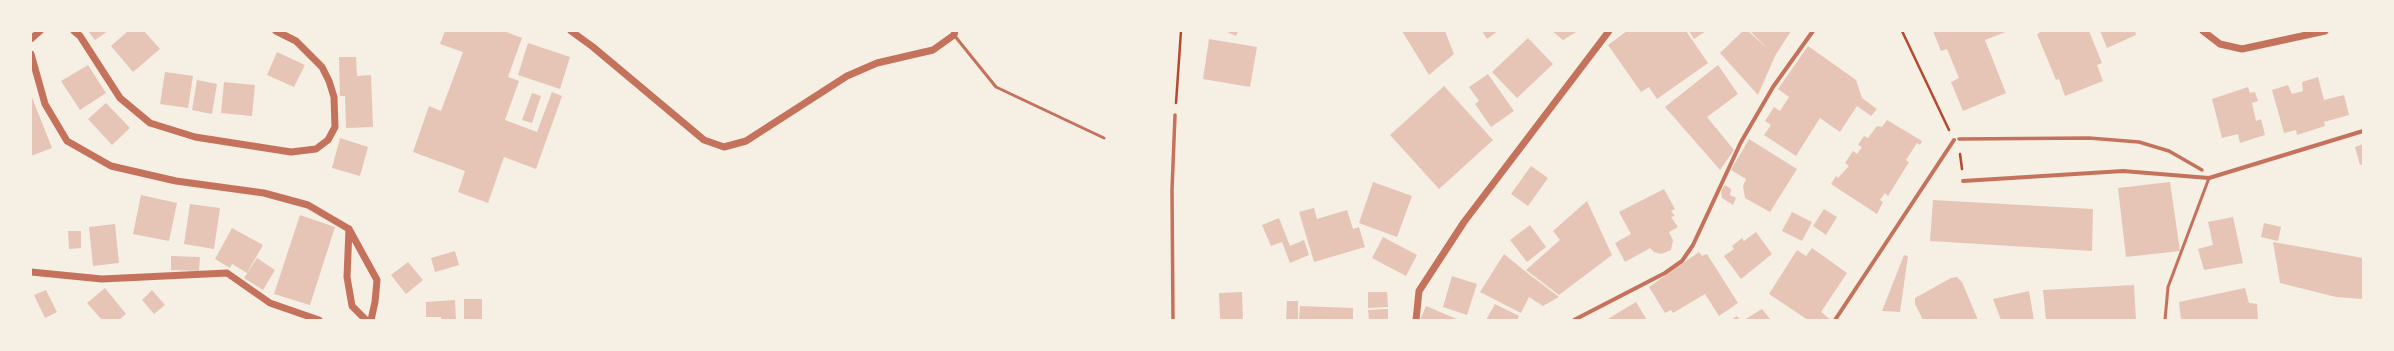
<!DOCTYPE html>
<style>
body{margin:0}
#map{position:relative;width:2394px;height:351px;overflow:hidden;background:#f6efe4;font-family:"IBM Plex Sans",sans-serif}
canvas{display:block}
.frame{position:absolute;inset:0;border:32px solid #f6efe4;pointer-events:none}
</style>
<div id="map">
<canvas width="2394" height="351"></canvas>
<div class="frame"></div>
</div>
<script>
const c = document.querySelector('canvas').getContext('2d');
c.lineJoin = 'round';
function fillPath(path, color) { c.fillStyle = color; c.fill(path, 'evenodd'); }
const poly = rows => new Path2D(rows.map(r => 'M' + r).join(''));
function strokePath(path, color, width, dash) { c.strokeStyle = color; c.lineWidth = width; c.lineCap = dash ? 'butt' : 'round'; c.setLineDash(dash || []); c.stroke(path); }
const building = poly([
 [88,31,108,31,95,40],
 [128,31,144,31,160,49,133,72,111,46],
 [445,31,504,31,522,38,508,77,519,81,505,120,537,132,552,92,562,96,536,169,504,157,488,203,458,192,465,171,413,152,429,106,441,111,463,52,440,44],
 [1225,31,1238,31,1236,36],
 [1402,31,1445,31,1454,54,1429,75],
 [1482,31,1498,31,1487,39],
 [1552,31,1578,31,1563,40],
 [1627,31,1686,31,1708,63,1657,99,1649,87,1641,92,1608,45],
 [1689,31,1706,31,1694,39],
 [1743,31,1748,31,1768,49,1750,31,1791,31,1775,56,1758,95,1720,53],
 [1933,31,2008,31,1985,40,2006,93,1963,111,1951,82,1959,78,1947,49,1941,51],
 [2042,31,2089,31,2102,63,2097,65,2103,81,2065,96,2059,79,2056,80,2037,34],
 [2100,31,2135,31,2136,35,2107,48],
 [1528,38,1553,64,1517,98,1492,72],
 [1209,39,1257,47,1250,87,1203,79],
 [528,43,570,57,560,89,518,75],
 [1808,46,1856,80,1862,98,1877,109,1871,116,1857,106,1840,132,1820,118,1796,156,1764,135,1771,125,1765,121,1774,107,1780,111,1789,97,1778,89],
 [277,52,305,65,294,87,267,75],
 [339,57,356,57,357,76,371,75,373,127,346,128,345,96,340,96],
 [88,65,106,93,80,110,61,81],
 [1718,65,1738,94,1707,117,1734,150,1720,170,1665,107],
 [165,72,193,76,188,108,160,104],
 [1488,74,1514,111,1491,127,1475,104,1479,101,1469,87],
 [2318,77,2324,100,2344,95,2349,115,2324,122,2325,126,2297,135,2296,130,2284,133,2272,90,2288,85,2292,94,2303,91,2302,82],
 [197,80,217,84,212,114,192,110],
 [224,82,255,85,252,116,221,113],
 [1444,86,1493,140,1439,189,1390,135],
 [2248,87,2250,93,2255,92,2258,101,2252,103,2256,121,2261,119,2265,135,2240,143,2238,134,2222,138,2212,99],
 [532,93,541,96,532,123,522,120],
 [31,95,52,148,31,156],
 [106,103,130,128,112,145,88,119],
 [1887,120,1922,141,1920,145,1917,143,1906,160,1909,162,1888,196,1885,193,1880,200,1883,202,1877,214,1831,184,1836,176,1838,178,1849,166,1845,163,1853,151,1857,154,1862,147,1858,145,1864,136,1868,138,1877,126,1882,127],
 [340,138,368,147,360,176,332,168],
 [1749,139,1797,169,1770,212,1745,198,1743,186,1746,179,1731,170],
 [2363,144,2363,164,2360,165,2355,147],
 [1531,166,1548,178,1528,206,1511,194],
 [1373,182,1412,196,1397,237,1359,223],
 [2170,182,2180,251,2126,257,2118,188],
 [1725,185,1731,189,1730,195,1736,198,1733,205,1722,198,1721,191],
 [1664,189,1675,209,1671,211,1675,216,1671,217,1678,227,1669,232,1673,240,1671,250,1661,254,1654,252,1650,248,1625,262,1615,243,1631,234,1619,212],
 [141,195,177,203,169,241,133,234],
 [1933,200,2093,209,2092,251,1930,241],
 [1587,201,1612,255,1559,295,1526,270,1560,240,1553,231],
 [190,204,220,208,214,249,184,244],
 [1314,208,1317,219,1347,210,1353,229,1359,227,1365,247,1314,262,1299,212],
 [1824,209,1837,217,1826,235,1813,226],
 [1792,212,1812,222,1802,241,1782,231],
 [300,215,335,227,310,305,274,294],
 [2233,217,2243,263,2204,270,2198,249,2213,245,2208,222],
 [1279,218,1290,246,1304,240,1309,255,1290,263,1282,242,1271,246,1262,225],
 [2264,223,2281,227,2278,241,2261,237],
 [115,224,119,263,93,266,89,227],
 [1530,225,1546,247,1527,262,1510,240],
 [232,228,263,245,247,273,232,264,230,268,215,259],
 [68,231,81,231,81,248,69,249],
 [1756,232,1772,254,1741,279,1724,256,1734,249,1732,246,1742,238,1744,241],
 [1383,237,1417,255,1406,276,1372,258],
 [2273,242,2363,258,2363,299,2336,297,2280,283],
 [1812,248,1847,273,1821,312,1831,320,1808,320,1769,294,1797,250,1806,256],
 [455,251,459,265,435,272,431,258],
 [1699,252,1702,256,1707,254,1738,303,1719,316,1705,294,1673,313,1671,310,1665,313,1649,287],
 [1504,254,1526,272,1559,297,1543,306,1529,297,1521,313,1480,292],
 [1904,255,1908,256,1900,312,1882,311],
 [171,256,200,257,199,271,171,270],
 [257,258,275,270,263,290,244,278],
 [408,262,423,280,406,294,391,275],
 [1452,276,1477,284,1467,315,1443,307],
 [1957,277,1962,282,1978,320,1923,320,1915,304,1915,298,1951,278],
 [2134,285,2136,320,2046,320,2043,290],
 [105,288,126,314,119,320,102,320,87,303],
 [2245,288,2249,303,2257,304,2258,320,2181,320,2179,302],
 [46,290,57,312,45,318,34,295],
 [152,290,165,305,154,314,142,300],
 [2029,291,2034,320,2001,320,1993,299],
 [1242,292,1243,320,1220,320,1219,293],
 [1368,292,1387,292,1388,307,1368,308],
 [464,299,482,299,482,320,464,320],
 [455,300,456,320,441,320,441,317,426,317,426,302],
 [1287,301,1298,301,1298,320,1286,320],
 [1636,302,1647,320,1606,320],
 [1495,304,1519,316,1517,320,1486,320],
 [1300,306,1353,308,1353,320,1299,320],
 [1426,306,1459,320,1420,320],
 [1388,309,1388,320,1369,320,1368,310],
 [1762,309,1771,320,1744,320],
 [1737,316,1740,320,1731,320]
]);
const path = poly([
 [1902,31,1949,130],
 [1176,103,1181,31],
 [1960,154,1962,169]
]);
const service = poly([
 [954,35,996,87,1104,138],
 [2165,320,2168,287,2209,178]
]);
const pedestrian = poly([
 [1959,139,2089,138,2139,142,2169,151,2202,170],
 [1173,320,1172,190,1175,115]
]);
const minor = poly([
 [1963,181,2123,171,2209,178,2363,131],
 [1574,320,1665,273,1682,261,1693,245,1741,142,1773,87,1813,31],
 [1835,320,1954,140]
]);
const tertiary = poly([
 [74,31,80,36,120,98,150,123,195,137,291,152,316,149,328,140,335,127,334,97,329,81,322,67,296,41,276,31],
 [571,31,593,47,704,140,724,147,746,141,847,76,877,63,933,50,954,35,955,31],
 [2203,31,2220,44,2242,49,2325,31],
 [31,39,40,31],
 [31,54,45,104,67,141,111,166,176,181,264,193,308,205,349,229],
 [349,229,377,280,375,302,371,320],
 [349,229,347,277,352,306,366,320],
 [31,272,102,279,227,273,270,303,319,320],
 [1416,320,1419,291,1464,222,1609,31]
]);
fillPath(building, '#e6c5b7');
strokePath(path, '#b5482f', 2.5);
strokePath(service, '#c5725c', 3);
strokePath(pedestrian, '#c5725c', 3.5);
strokePath(minor, '#c5725c', 4);
strokePath(tertiary, '#c5725c', 7);
</script>
